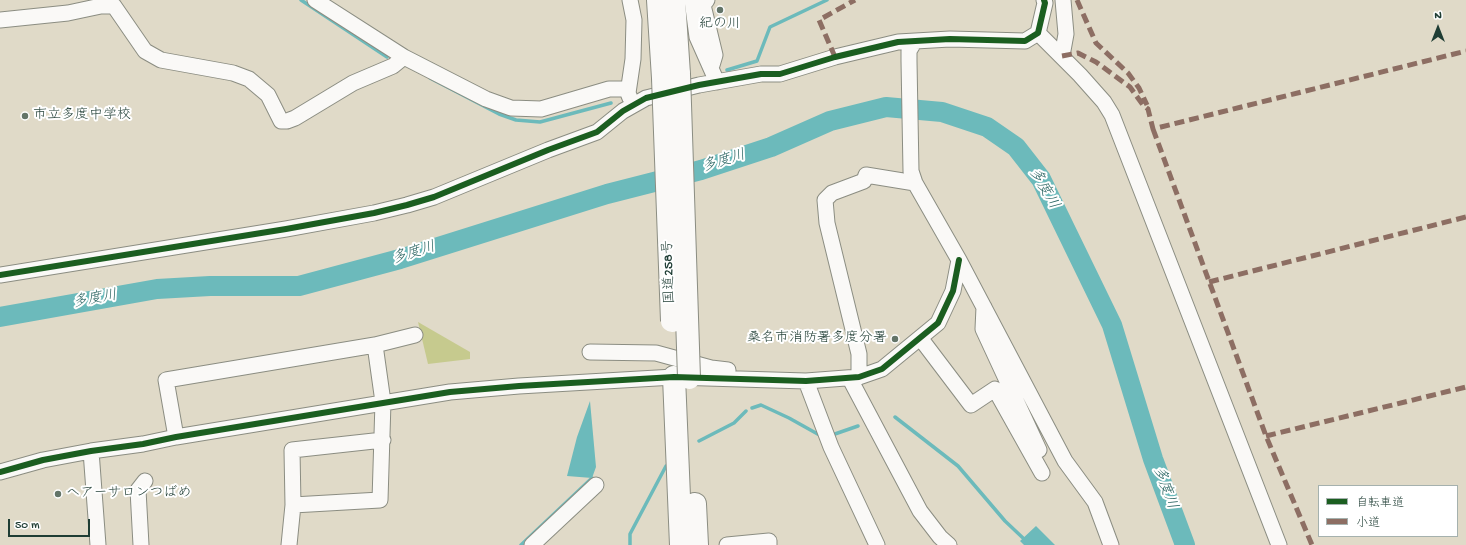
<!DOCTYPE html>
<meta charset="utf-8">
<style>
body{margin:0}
#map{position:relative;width:1466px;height:545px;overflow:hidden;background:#e0dac8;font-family:"Gochi Hand","Klee One",sans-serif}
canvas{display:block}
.legend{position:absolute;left:1318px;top:485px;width:140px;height:52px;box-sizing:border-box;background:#fff;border:1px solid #a5b1ae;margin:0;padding:5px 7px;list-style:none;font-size:12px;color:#1f3d34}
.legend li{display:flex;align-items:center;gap:8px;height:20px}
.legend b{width:20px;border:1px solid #a5b1ae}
.north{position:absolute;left:1418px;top:8px;width:40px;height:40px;-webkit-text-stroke:3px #fff;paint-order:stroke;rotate:0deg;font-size:11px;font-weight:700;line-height:16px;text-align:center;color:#1f3d34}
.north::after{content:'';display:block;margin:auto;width:14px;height:18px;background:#1f3d34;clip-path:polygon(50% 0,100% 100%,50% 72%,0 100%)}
.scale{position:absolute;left:8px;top:519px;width:82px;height:18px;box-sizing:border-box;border:2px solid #1f3d34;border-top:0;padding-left:5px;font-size:12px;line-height:14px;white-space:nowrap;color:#1f3d34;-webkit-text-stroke:3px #fff;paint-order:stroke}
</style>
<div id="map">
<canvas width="1466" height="545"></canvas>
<ul class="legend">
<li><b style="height:5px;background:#1b5e20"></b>自転車道</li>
<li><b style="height:5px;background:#8d6e63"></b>小道</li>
</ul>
<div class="north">N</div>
<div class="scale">50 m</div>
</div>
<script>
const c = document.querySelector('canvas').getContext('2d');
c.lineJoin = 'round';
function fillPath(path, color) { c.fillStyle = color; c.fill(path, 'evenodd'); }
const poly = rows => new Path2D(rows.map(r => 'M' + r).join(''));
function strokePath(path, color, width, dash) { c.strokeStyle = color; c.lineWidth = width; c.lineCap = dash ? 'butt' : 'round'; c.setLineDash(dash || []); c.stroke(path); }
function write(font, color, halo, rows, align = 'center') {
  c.font = font + ' "Gochi Hand","Klee One",sans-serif'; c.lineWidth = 4; c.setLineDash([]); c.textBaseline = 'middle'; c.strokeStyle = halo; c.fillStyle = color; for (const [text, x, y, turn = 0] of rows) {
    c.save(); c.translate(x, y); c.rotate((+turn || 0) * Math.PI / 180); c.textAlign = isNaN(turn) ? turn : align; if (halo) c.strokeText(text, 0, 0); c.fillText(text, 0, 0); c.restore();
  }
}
const green = poly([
 [418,322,470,352,470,359,428,364]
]);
const water = poly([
 [590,401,596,467,592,478,567,476,577,437],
 [1036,526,1055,545,1024,545,1020,541]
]);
const stream = poly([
 [301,0,387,57],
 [727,70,757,61,770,27,827,0],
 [430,78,499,114,516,120,540,122,611,103],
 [752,408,761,405,789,418,823,437],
 [895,417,958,466,1005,521,1023,538],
 [832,435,858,426],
 [699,441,734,423,746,411],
 [521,545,592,478],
 [630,545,630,534,666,466]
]);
const river = poly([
 [0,317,157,289,210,286,299,286,400,259,607,194,701,170,771,147,830,121,886,107,942,112,987,127,1016,147,1041,179,1112,325,1153,459,1185,545]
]);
const minor = poly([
 [315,0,404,57,486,99,511,108,541,109,609,89,628,89],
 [692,0,697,37,717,82],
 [707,0,703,5,715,55,712,65],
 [0,20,68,13,101,6,114,6,145,51,161,60,233,73,249,79,268,95,281,121,287,121,295,118,353,83,393,66,404,57],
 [1038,33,1080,75,1104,102,1112,115,1279,545],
 [915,41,909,51,909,61,911,171,915,183,959,260,1065,461,1095,502,1111,545],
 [1062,56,1066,34,1063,0],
 [630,98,628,93,633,59,634,20,630,0],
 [0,275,286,229,374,213,407,205,434,197,548,150,597,132,623,111,646,98,699,85,761,74,780,74,835,57,898,42,950,39,1025,41,1038,33,1045,3,1044,0],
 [984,307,983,329,1039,450],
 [921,339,971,405,995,389,1042,473],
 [375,345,415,335],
 [590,352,656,353,711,368,728,370],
 [859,377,859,354,827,223,825,200,832,193,864,181,866,175,915,183],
 [850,379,920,511,940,537,949,545],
 [806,381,831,447,877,545],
 [176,437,166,380,375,345,383,402,380,500,293,505,289,545],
 [91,451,98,545],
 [0,472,43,460,91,451,143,444,176,437,450,392,519,386,674,377,806,381,859,377,882,369,938,323,953,291,959,260],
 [293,505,292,450,383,440],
 [141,545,138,490,145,481],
 [532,545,596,485],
 [727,545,769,541,769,545]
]);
const highway = poly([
 [658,0,663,78],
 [674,0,679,74],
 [674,377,681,545],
 [695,504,697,545]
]);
const highwayBridge = poly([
 [679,74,689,378],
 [663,78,672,321]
]);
const quiet = poly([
 [1077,0,1096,43,1128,73,1139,88,1147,105],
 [1062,56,1078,53,1096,62,1130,87,1143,105,1148,109,1153,129,1466,51],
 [835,57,819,20,855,0],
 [1153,129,1266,436,1312,545],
 [1209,282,1466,217],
 [1266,436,1466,387]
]);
const cycleway = poly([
 [0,275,286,229,374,213,407,205,434,197,548,150,597,132,623,111,646,98,699,85,761,74,780,74,835,57,898,42,950,39,1025,41,1038,33,1045,3,1044,0],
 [0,472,43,460,91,451,143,444,176,437,450,392,519,386,674,377,806,381,859,377,882,369,938,323,953,291,959,260]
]);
const markers = [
 [720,10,4,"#637468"],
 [25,116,4,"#637468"],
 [895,339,4,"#637468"],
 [58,494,4,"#637468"]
];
const poiNames = [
 ["紀の川",720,25,"center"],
 ["市立多度中学校",33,116],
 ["桑名市消防署多度分署",887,339,"right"],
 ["ヘアーサロンつばめ",66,494]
];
const streetNames = [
 ["国道258号",670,272,-92]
];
const waterNames = [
 ["多度川",724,162,-17],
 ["多度川",1043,189,60],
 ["多度川",414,254,-17],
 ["多度川",95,300,-10],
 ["多度川",1164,488,70]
];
fillPath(green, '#c6ca8e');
fillPath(water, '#6cbabb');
strokePath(stream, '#6cbabb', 3.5);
strokePath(river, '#6cbabb', 20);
strokePath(minor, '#8b8d82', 17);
strokePath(highway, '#8b8d82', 24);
strokePath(minor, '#faf9f7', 15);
strokePath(highway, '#faf9f7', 22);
strokePath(highwayBridge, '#8b8d82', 24, []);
strokePath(highwayBridge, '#faf9f7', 22);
strokePath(quiet, '#8d6e63', 5, [10, 5]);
strokePath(cycleway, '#1b5e20', 6);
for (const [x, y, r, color] of markers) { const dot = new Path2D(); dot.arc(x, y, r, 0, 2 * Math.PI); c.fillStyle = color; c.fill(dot); strokePath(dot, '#fff', 1.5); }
write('14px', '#1f3d34', '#fff', poiNames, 'left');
write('14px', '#1f3d34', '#fff', streetNames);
write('italic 15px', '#296461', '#fff', waterNames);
</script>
